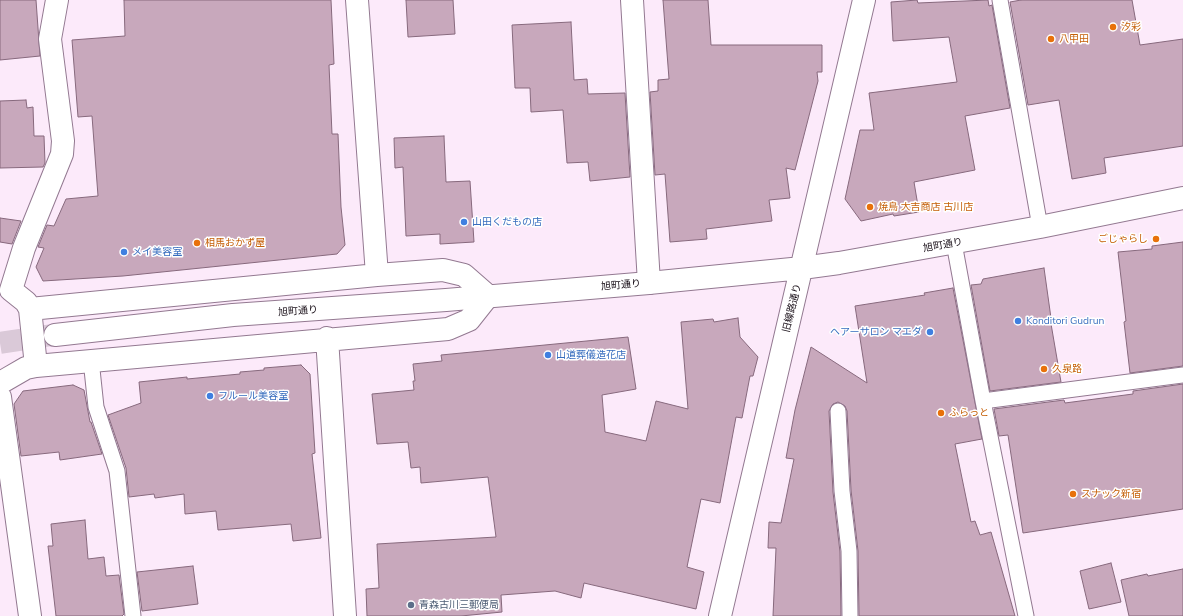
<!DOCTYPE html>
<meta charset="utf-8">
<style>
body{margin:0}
canvas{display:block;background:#fceafa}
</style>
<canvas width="1183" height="616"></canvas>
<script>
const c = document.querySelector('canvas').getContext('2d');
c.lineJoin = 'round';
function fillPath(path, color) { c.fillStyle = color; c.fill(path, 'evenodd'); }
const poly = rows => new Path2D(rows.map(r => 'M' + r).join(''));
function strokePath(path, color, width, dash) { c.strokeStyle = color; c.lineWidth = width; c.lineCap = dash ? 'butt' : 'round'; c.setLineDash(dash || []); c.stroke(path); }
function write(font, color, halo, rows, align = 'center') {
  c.font = font + ' Mulish,"Noto Sans JP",sans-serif'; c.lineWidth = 3; c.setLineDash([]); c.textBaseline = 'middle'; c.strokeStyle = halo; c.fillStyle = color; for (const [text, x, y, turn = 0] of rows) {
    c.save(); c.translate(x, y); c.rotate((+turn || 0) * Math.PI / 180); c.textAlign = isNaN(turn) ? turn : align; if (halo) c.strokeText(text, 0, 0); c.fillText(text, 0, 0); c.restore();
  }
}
const building = poly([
 [0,0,36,0,40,56,0,60,0,0],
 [124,0,331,0,334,64,329,65,332,134,338,134,341,207,345,245,337,254,123,276,43,281,36,267,44,248,38,247,47,225,54,226,66,199,98,196,92,116,78,117,72,40,125,36,124,0],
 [406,0,453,0,455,34,408,37,406,0],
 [663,0,708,0,711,45,822,45,822,72,817,72,818,81,795,170,786,168,790,198,769,200,772,221,706,229,707,239,670,242,665,174,655,175,650,92,658,91,658,80,669,79,663,0],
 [917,0,918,3,988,0,989,6,992,5,1010,108,965,116,975,170,914,182,919,212,894,216,893,214,861,221,845,199,860,130,874,130,869,93,957,82,949,37,893,41,891,2,917,0],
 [1021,0,1132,0,1140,45,1183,39,1183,146,1104,158,1106,173,1072,179,1059,100,1028,105,1010,2,1021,0],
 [571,22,574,80,587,79,588,94,625,93,630,177,590,181,588,162,567,163,563,110,531,112,530,88,515,88,512,25,571,22],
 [26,100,27,108,33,107,34,136,44,136,45,163,43,167,0,168,0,101,26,100],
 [444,136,446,182,470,181,474,242,440,244,440,234,406,236,403,167,395,168,394,138,444,136],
 [0,218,21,221,12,244,0,242,0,218],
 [1183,242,1183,366,1130,373,1124,322,1126,321,1118,252,1152,249,1152,246,1183,242],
 [1044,268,1051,318,1050,318,1061,382,990,391,971,285,981,284,983,279,1044,268],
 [953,288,982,439,955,444,971,522,975,521,980,535,991,532,1015,616,859,616,858,551,851,490,847,411,845,406,838,402,833,404,829,411,833,492,840,552,841,616,773,616,776,548,768,548,769,522,781,523,794,459,786,458,795,410,811,347,867,383,855,306,925,295,924,293,953,288],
 [738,318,740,337,758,357,753,376,750,376,742,418,736,417,720,503,701,499,687,567,704,572,696,609,584,583,581,598,555,591,501,595,502,612,461,616,367,616,366,589,379,588,377,544,496,537,488,477,421,483,420,467,411,468,408,442,377,444,372,394,414,390,413,381,415,381,413,364,442,361,441,355,628,337,636,389,602,395,605,432,646,441,656,401,688,409,681,322,713,319,714,322,738,318],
 [301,365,310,374,315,453,312,454,321,538,293,541,291,524,218,530,216,511,185,514,184,494,155,498,154,494,129,497,126,468,108,415,141,403,139,382,187,377,187,379,240,374,240,372,264,370,264,368,301,365],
 [1183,384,1183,509,1023,533,1008,435,999,436,994,409,1064,400,1065,403,1133,394,1133,391,1183,384],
 [73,385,84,390,90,422,91,422,102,454,60,460,59,452,21,456,14,404,23,391,73,385],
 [85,520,88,559,104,557,106,576,119,575,124,614,122,616,56,616,48,546,53,546,51,524,85,520],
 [1111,563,1121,602,1089,609,1080,571,1111,563],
 [193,566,198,604,142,611,137,572,193,566],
 [1183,569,1183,616,1129,616,1121,580,1147,574,1148,576,1183,569]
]);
const tertiaryTunnel = poly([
 [0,343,52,335]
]);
const service = poly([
 [1000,0,1040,227],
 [954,243,983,401,1026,616],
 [91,360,96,407,117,471,133,616],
 [983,401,1183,375],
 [838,411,842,491,849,551,850,616]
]);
const minor = poly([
 [357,0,377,275],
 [632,0,649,283],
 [327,338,345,616],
 [36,366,30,309,26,302,11,290,24,248,62,154,63,141,50,39,57,0],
 [0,383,26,368,36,366,448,329,469,320,488,296,464,275,443,270,377,275,30,309],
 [0,397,30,616]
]);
const tertiary = poly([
 [55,335,233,315,446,300,649,283,802,268,839,263,1040,227,1183,198],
 [720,616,864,0]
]);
const markers = [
 [1113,27,4,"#e8710a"],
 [1051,39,4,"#e8710a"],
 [870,207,4,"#e8710a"],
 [464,222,4,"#3f7fe0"],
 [1156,239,4,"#e8710a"],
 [197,243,4,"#e8710a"],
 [124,252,4,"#3f7fe0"],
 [1018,321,4,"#3f7fe0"],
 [930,332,4,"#3f7fe0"],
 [548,355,4,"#3f7fe0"],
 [1044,369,4,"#e8710a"],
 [210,396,4,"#3f7fe0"],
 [941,413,4,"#e8710a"],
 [1073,494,4,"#e8710a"],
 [411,605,4,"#5c6f8a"]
];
const foodNames = [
 ["汐彩",1121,27],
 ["八甲田",1059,39],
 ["焼鳥 大吉商店 古川店",878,207],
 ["ごじゃらし",1148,239,"right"],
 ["相馬おかず屋",205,243],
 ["久泉路",1052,369],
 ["ふらっと",949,413],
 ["スナック新宿",1081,494]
];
const shopNames = [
 ["山田くだもの店",472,222],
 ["メイ美容室",132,252],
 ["Konditori Gudrun",1026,321],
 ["ヘアーサロン マエダ",922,332,"right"],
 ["山道葬儀造花店",556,355],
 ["フルール美容室",218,396]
];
const streetNames = [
 ["旭町通り",943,245,-10],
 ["旭町通り",621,285,-5],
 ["旧線路通り",792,308,-76],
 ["旭町通り",298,311,-4]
];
const serviceNames = [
 ["青森古川三郵便局",419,605]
];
fillPath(building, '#c8a8bc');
strokePath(building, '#87697d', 1);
strokePath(tertiaryTunnel, '#dac9d8', 22, [22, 11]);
strokePath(service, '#937991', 17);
strokePath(minor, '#937991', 24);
strokePath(tertiary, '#937991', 24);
strokePath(service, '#fff', 15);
strokePath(minor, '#fff', 22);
strokePath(tertiary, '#fff', 22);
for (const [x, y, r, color] of markers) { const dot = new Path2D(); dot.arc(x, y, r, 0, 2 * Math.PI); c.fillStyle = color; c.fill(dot); strokePath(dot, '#fff', 1.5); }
write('10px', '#c56008', '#fff', foodNames, 'left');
write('10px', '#366cbe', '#fff', shopNames, 'left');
write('10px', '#170d16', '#fff', streetNames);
write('10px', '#4e5e75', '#fff', serviceNames, 'left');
</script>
